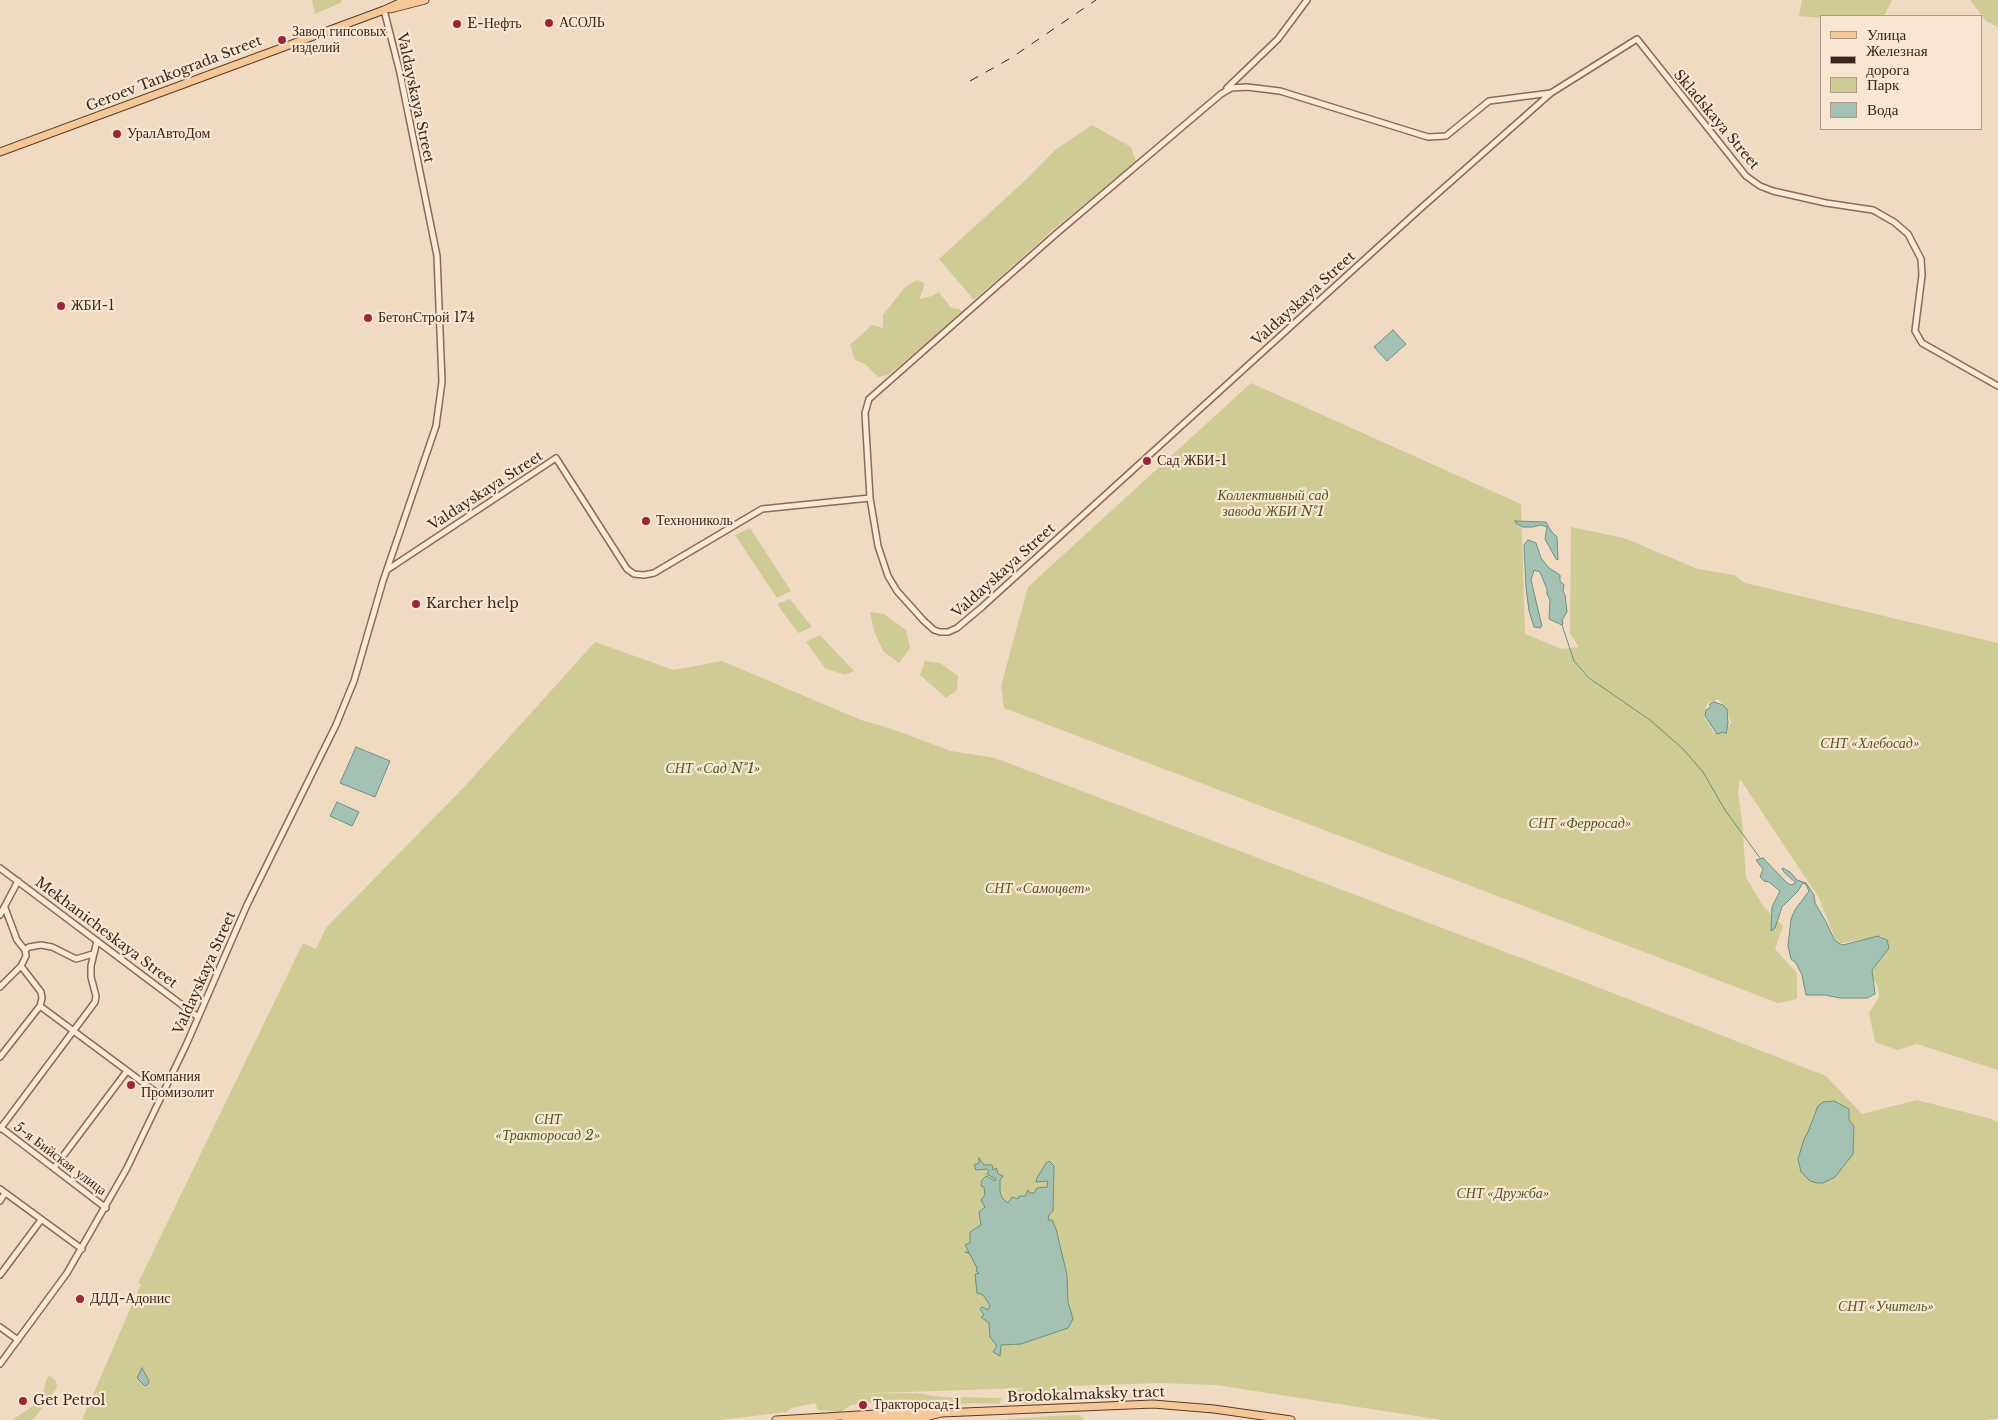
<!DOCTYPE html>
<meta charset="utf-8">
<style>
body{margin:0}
#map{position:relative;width:1998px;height:1420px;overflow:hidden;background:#f0dac1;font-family:"Libre Baskerville",serif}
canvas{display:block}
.legend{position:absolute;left:1820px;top:15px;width:162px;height:115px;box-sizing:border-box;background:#f7e6d1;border:1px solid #ab9989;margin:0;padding:6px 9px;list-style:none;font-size:15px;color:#39261d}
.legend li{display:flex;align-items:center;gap:10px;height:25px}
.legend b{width:25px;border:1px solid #ab9989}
</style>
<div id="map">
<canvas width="1998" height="1420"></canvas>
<ul class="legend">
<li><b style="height:6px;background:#f5c897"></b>Улица</li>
<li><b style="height:6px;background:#39261d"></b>Железная дорога</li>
<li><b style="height:14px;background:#cecb95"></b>Парк</li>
<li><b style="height:14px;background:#a4c2b4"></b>Вода</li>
</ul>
</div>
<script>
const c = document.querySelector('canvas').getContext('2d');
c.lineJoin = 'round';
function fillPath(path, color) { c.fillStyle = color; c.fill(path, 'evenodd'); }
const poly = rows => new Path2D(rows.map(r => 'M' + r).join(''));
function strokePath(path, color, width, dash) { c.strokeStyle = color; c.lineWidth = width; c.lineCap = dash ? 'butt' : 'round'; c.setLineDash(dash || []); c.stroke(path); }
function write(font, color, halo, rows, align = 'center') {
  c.font = font + ' "Libre Baskerville",serif'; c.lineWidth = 4.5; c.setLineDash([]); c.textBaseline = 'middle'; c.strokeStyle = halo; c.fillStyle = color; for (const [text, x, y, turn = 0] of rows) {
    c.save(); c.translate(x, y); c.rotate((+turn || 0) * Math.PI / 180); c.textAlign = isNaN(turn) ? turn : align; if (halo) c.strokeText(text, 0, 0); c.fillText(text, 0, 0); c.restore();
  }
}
const green = poly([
 [312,0,341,0,342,2,315,14],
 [1802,0,1892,0,1884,16,1822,16,1822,18,1799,16],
 [1970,0,1998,0,1998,27,1986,21],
 [1092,125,1131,147,1136,161,1054,229,974,300,939,259,1029,177,1055,150],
 [917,280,924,283,923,290,919,299,932,296,939,292,951,308,959,309,963,313,888,375,878,377,865,364,855,360,850,345,872,325,883,328,883,315,905,287],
 [1251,383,1521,504,1525,634,1562,649,1579,647,1570,634,1571,527,1624,538,1698,569,1734,575,1745,583,1998,643,1998,1070,1917,1044,1897,1050,1875,1042,1869,1013,1879,997,1878,986,1869,975,1889,945,1882,936,1837,944,1819,898,1740,779,1738,793,1742,820,1746,877,1763,906,1783,926,1775,949,1797,973,1797,999,1778,1003,1004,708,1001,686,1028,587],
 [1718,699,1726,707,1731,723,1725,731,1714,733,1704,717,1707,704],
 [750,528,791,591,777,598,735,535],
 [790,599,812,627,798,633,777,604],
 [870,612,884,614,906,630,910,648,899,663,883,651,874,631],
 [820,635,854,671,845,675,825,668,806,642],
 [595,642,674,670,722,661,861,720,889,728,951,751,995,758,1587,983,1826,1076,1862,1114,1917,1100,1992,1119,1998,1123,1998,1418,1987,1420,1442,1420,1216,1385,1160,1383,1071,1386,1071,1397,1029,1404,1007,1402,1018,1398,1011,1391,1025,1388,846,1394,916,1393,941,1397,1002,1398,999,1404,973,1403,933,1407,891,1408,871,1403,851,1405,841,1412,818,1410,815,1403,792,1408,786,1412,721,1420,82,1420,141,1284,138,1283,303,943,316,949,326,928,466,785],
 [925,661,940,663,958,676,957,690,946,698,920,675],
 [50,1376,56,1381,57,1388,33,1420,12,1420,33,1406,42,1397,47,1378],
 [1079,1415,1085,1420,996,1420,1053,1416]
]);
const water = poly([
 [1393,330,1406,344,1387,361,1374,347,1393,330],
 [1515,521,1546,522,1551,531,1557,537,1558,560,1556,559,1545,539,1547,527,1541,525,1532,527,1523,527,1516,523,1515,521],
 [1528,540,1536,543,1541,558,1549,568,1560,575,1560,581,1564,585,1563,591,1565,595,1567,612,1562,620,1563,623,1562,625,1549,619,1550,600,1547,594,1547,589,1540,572,1534,570,1531,580,1542,626,1540,628,1534,627,1529,611,1526,587,1524,545,1528,540],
 [1714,702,1723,705,1727,709,1728,723,1726,734,1724,732,1717,734,1705,716,1706,710,1710,708,1710,704,1714,702],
 [356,747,390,761,375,797,340,783,356,747],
 [337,802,359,812,352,826,330,816,337,802],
 [1763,858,1787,883,1791,885,1796,883,1784,872,1782,869,1783,868,1790,872,1797,880,1806,883,1814,895,1815,903,1826,922,1835,941,1842,945,1847,944,1878,936,1887,940,1889,948,1872,970,1875,994,1867,998,1840,998,1825,995,1806,995,1802,975,1796,963,1791,959,1788,946,1791,919,1795,910,1809,891,1805,883,1802,884,1798,891,1782,907,1775,928,1771,931,1772,907,1780,891,1769,882,1764,881,1760,877,1763,869,1756,860,1763,858],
 [1834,1101,1849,1109,1849,1120,1854,1126,1853,1154,1835,1177,1823,1183,1817,1183,1810,1181,1801,1172,1798,1159,1804,1139,1808,1132,1818,1106,1823,1102,1834,1101],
 [979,1158,984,1165,992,1165,993,1170,996,1168,997,1170,998,1174,1003,1176,1000,1180,1000,1191,1002,1198,1008,1203,1012,1197,1018,1199,1019,1196,1025,1196,1028,1190,1030,1193,1034,1193,1037,1188,1047,1187,1048,1181,1036,1182,1037,1178,1046,1163,1049,1161,1054,1166,1053,1211,1049,1215,1048,1220,1052,1220,1056,1229,1067,1275,1068,1302,1073,1319,1068,1328,1021,1344,1001,1345,1000,1356,993,1352,997,1346,990,1337,989,1323,981,1317,984,1315,980,1309,982,1307,988,1310,990,1305,983,1295,977,1293,975,1274,979,1273,976,1271,977,1268,970,1254,965,1252,969,1252,965,1245,970,1243,970,1232,981,1225,979,1212,985,1207,981,1200,985,1195,984,1187,981,1186,982,1180,986,1176,995,1181,996,1179,987,1174,989,1171,987,1169,976,1170,974,1165,979,1163,979,1158],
 [142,1368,149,1381,148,1384,145,1386,137,1378,142,1368]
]);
const stream = poly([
 [1562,625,1574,661,1589,678,1650,720,1683,749,1703,772,1725,810,1760,858]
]);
const minor = poly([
 [1227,88,1278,39,1307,0],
 [870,498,865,413,869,399,1057,233,1221,94,1231,88,1247,87,1280,91,1428,137,1446,136,1489,101,1551,93,1637,39,1746,176,1760,186,1773,191,1826,203,1873,210,1894,222,1908,234,1921,259,1922,275,1915,331,1922,343,1998,386],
 [387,570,556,458,627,569,634,574,644,575,654,573,762,509,870,498,878,546,888,576,897,591,924,621,934,630,940,632,948,632,957,628,982,607,1420,209,1551,93],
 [0,868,198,1017],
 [5,908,17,940,25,950],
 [0,915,18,881],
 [25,950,29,947,41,945,52,947,76,959,93,954],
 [21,966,41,992,42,998,40,1006,161,1096],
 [0,987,21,966,26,956,25,950],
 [0,1057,40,1006],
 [0,1127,106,1208],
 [0,1129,95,1002,96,996,91,977,91,966,97,941],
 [54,1168,127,1071],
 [0,1189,82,1249],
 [0,1201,5,1193],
 [0,1275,41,1220],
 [0,1327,18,1340],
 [0,1364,67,1273,127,1168,187,1043,247,905,336,725,354,681,383,581,436,426,442,382,437,256,400,73,384,10]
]);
const major = poly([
 [390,9,425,0],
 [0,152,384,10,406,0],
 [776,1420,925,1411,936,1413],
 [846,1420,926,1417,941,1413,1153,1404,1214,1409,1291,1420]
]);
const rail = poly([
 [970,81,1011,58,1096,0]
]);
const markers = [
 [549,23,5,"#9c253a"],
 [457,24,5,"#9c253a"],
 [282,40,5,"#9c253a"],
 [117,134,5,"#9c253a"],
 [61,306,5,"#9c253a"],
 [368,318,5,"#9c253a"],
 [1147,461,5,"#9c253a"],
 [646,521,5,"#9c253a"],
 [416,604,5,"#9c253a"],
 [131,1085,5,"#9c253a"],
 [80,1299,5,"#9c253a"],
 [23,1401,5,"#9c253a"],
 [863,1405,5,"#9c253a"]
];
const poiNames = [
 ["АСОЛЬ",559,23],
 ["E-Нефть",467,24],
 ["Завод гипсовых",292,32],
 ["изделий",292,48],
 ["УралАвтоДом",127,134],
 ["ЖБИ-1",71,306],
 ["БетонСтрой 174",378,318],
 ["Сад ЖБИ-1",1157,461],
 ["Технониколь",656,521],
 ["Karcher help",426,604],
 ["Компания",141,1077],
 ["Промизолит",141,1093],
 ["ДДД-Адонис",90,1299],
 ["Get Petrol",33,1401],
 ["Тракторосад-1",873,1405]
];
const streetNames = [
 ["Geroev Tankograda Street",174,74,-21],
 ["Valdayskaya Street",415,98,78],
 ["Skladskaya Street",1716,120,50],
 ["Valdayskaya Street",1304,299,-42],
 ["Valdayskaya Street",486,491,-33],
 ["Valdayskaya Street",1004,571,-42],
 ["Mekhanicheskaya Street",106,933,37],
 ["Valdayskaya Street",205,973,-66],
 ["5-я Бийская улица",60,1159,37],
 ["Brodokalmaksky tract",1086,1395,-2]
];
const parkNames = [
 ["Коллективный сад",1273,496],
 ["завода ЖБИ №1",1273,512],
 ["СНТ «Хлебосад»",1870,744],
 ["СНТ «Сад №1»",713,769],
 ["СНТ «Ферросад»",1580,824],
 ["СНТ «Самоцвет»",1038,889],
 ["СНТ",548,1120],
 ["«Тракторосад 2»",548,1136],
 ["СНТ «Дружба»",1503,1194],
 ["СНТ «Учитель»",1886,1307]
];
fillPath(green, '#cecb95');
fillPath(water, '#a4c2b4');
strokePath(water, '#6a9181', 1);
strokePath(stream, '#6a9181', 1);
strokePath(minor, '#8a6a58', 8);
strokePath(major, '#58392c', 9);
strokePath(minor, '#fae9d5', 5);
strokePath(major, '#f5c897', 7);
strokePath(rail, '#39261d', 1, [9, 9]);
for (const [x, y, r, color] of markers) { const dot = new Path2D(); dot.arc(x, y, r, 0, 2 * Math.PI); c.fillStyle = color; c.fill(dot); strokePath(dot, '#f7e6d1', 2); }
write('14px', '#39261d', '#f7e6d1', poiNames, 'left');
write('14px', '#39261d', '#f7e6d1', streetNames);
write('italic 14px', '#525722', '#f7e6d1', parkNames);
</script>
